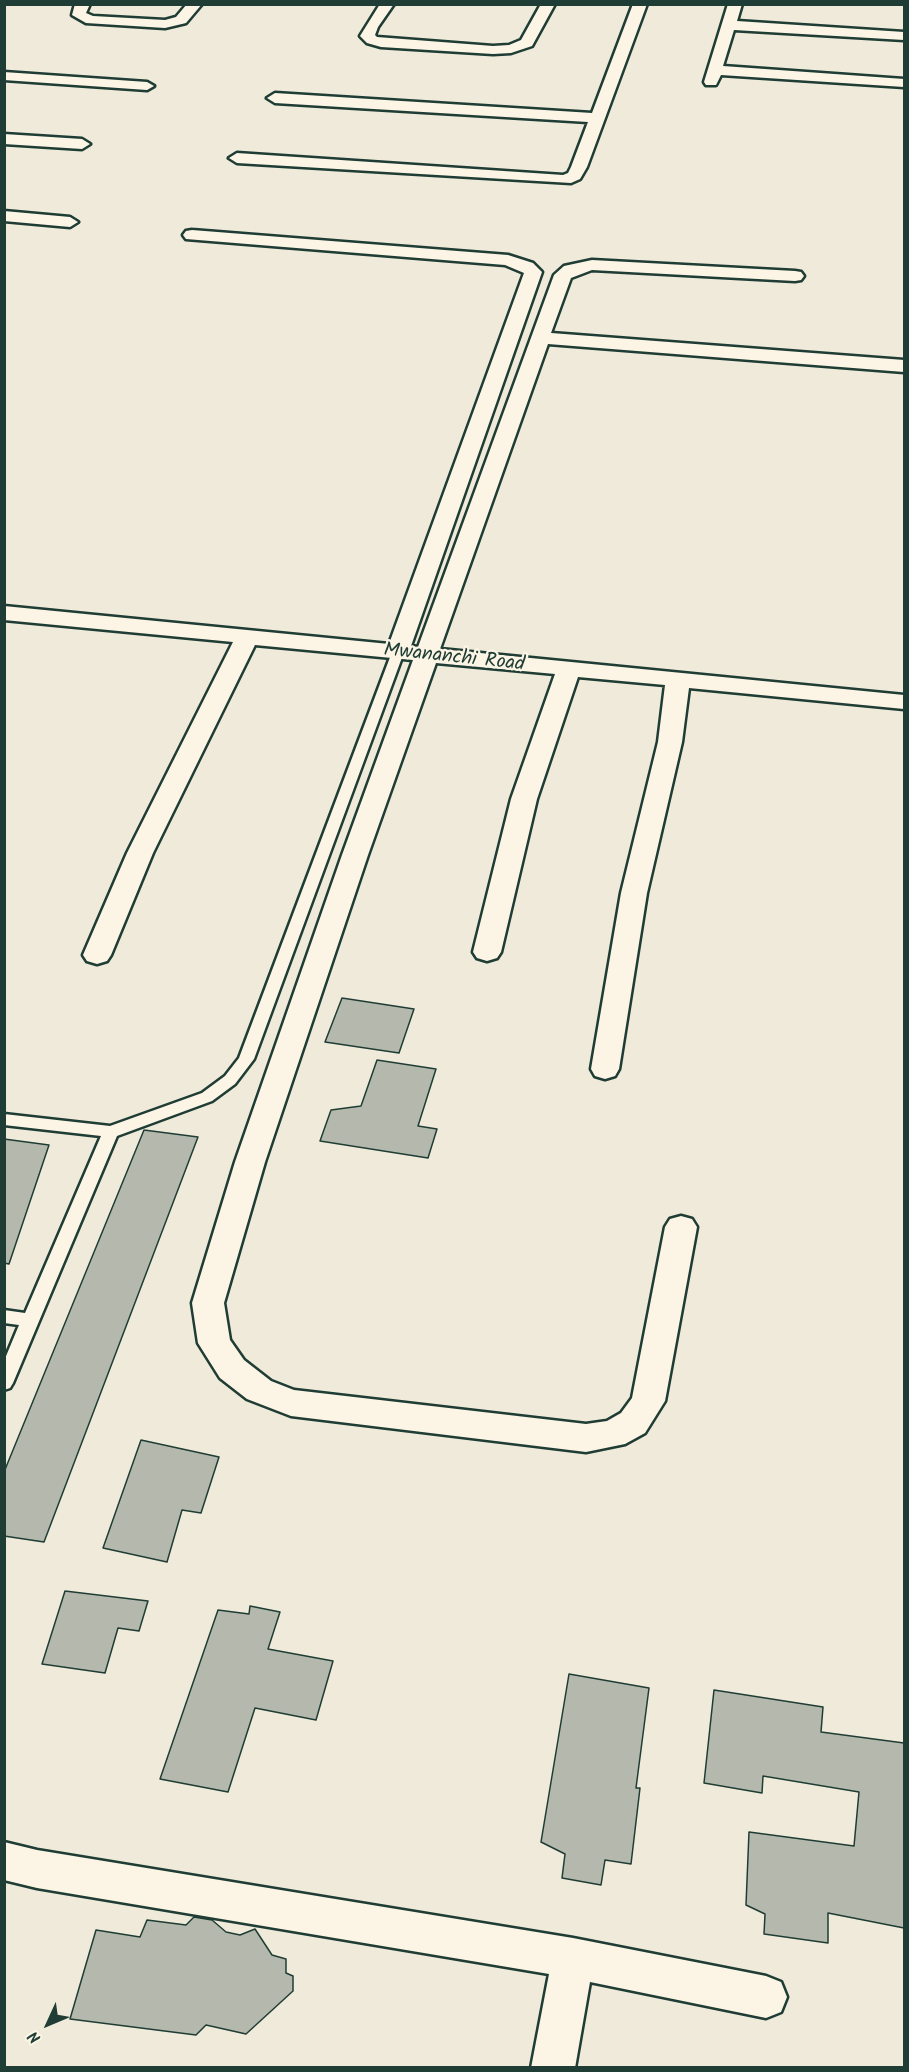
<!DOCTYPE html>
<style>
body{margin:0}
#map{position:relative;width:909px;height:2072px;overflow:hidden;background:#efeada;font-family:Kalam,sans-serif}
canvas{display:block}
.frame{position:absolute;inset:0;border:6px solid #1f3d34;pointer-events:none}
.north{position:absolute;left:18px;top:1994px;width:60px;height:60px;-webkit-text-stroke:4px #fcf5e5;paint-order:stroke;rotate:226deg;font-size:16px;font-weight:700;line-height:24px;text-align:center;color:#1f3d34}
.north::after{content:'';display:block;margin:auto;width:21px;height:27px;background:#1f3d34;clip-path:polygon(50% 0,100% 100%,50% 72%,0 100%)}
</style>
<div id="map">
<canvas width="909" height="2072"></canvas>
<div class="frame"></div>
<div class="north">N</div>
</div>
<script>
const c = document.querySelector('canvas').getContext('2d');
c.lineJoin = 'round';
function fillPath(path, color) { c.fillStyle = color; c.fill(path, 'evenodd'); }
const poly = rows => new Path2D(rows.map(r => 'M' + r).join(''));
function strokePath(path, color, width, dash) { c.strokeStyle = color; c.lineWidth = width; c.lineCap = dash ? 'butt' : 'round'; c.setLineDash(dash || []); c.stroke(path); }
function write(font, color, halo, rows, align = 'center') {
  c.font = font + ' Kalam,sans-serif'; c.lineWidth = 4.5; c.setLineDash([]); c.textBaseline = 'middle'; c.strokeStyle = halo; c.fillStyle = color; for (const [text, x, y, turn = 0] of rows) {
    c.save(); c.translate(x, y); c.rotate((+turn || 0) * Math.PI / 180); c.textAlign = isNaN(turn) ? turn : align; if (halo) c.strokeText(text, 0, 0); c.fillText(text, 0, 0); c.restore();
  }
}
const building = poly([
 [342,998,414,1009,399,1053,325,1042,342,998],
 [377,1060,436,1069,418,1126,437,1129,428,1158,320,1141,331,1110,361,1106,377,1060],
 [144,1130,198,1137,44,1542,4,1536,4,1472,144,1130],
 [4,1139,49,1145,9,1264,4,1263,4,1139],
 [141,1440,219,1457,201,1513,182,1510,167,1562,103,1548,141,1440],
 [65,1591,148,1601,139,1631,118,1628,105,1673,42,1664,65,1591],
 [250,1606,280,1612,268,1649,333,1661,316,1720,255,1708,228,1792,160,1779,218,1610,249,1614,250,1606],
 [569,1674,649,1688,636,1788,640,1788,631,1864,605,1860,601,1885,562,1878,565,1854,541,1842,569,1674],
 [714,1690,823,1707,821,1732,904,1743,904,1928,828,1913,828,1943,764,1934,765,1914,746,1905,749,1832,854,1846,859,1792,763,1776,762,1793,704,1783,714,1690],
 [194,1917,212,1920,226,1932,240,1935,255,1929,272,1955,286,1959,286,1973,293,1976,293,1991,246,2034,206,2025,196,2035,70,2019,96,1930,140,1937,147,1920,186,1925,194,1917]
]);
const service = poly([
 [398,648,404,652,254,1059,235,1084,212,1101,117,1136,13,1383,10,1388,4,1390,4,1361,19,1325,4,1323,4,1310,25,1313,101,1136,4,1125,4,1114,110,1126,202,1093,225,1076,239,1058,392,652,398,648]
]);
const minor = poly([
 [75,4,90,4,86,13,93,16,165,20,176,17,187,4,202,4,186,23,165,28,86,23,72,15,75,4],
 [380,4,394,4,378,27,375,35,377,37,493,46,509,45,521,40,541,4,555,4,532,46,511,53,493,54,381,47,367,43,360,36,380,4],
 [633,4,647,4,587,167,580,179,571,183,237,163,229,158,237,153,563,175,568,173,571,167,588,122,275,103,267,98,275,93,592,113,633,4],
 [728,4,742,4,737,21,904,32,904,40,734,30,723,66,904,79,904,87,721,75,716,85,706,85,704,82,728,4],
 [4,72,147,82,154,86,147,90,4,80,4,72],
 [4,134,82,139,90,144,82,149,4,144,4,134],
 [4,211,70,217,78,222,70,227,4,221,4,211],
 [192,230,508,255,533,263,542,272,411,646,418,647,554,275,564,266,592,260,795,271,801,272,804,276,801,280,795,281,592,270,571,278,551,333,904,360,904,372,548,344,440,649,904,695,904,709,689,688,682,742,647,893,619,1069,615,1076,605,1079,595,1076,591,1069,621,893,658,742,665,685,578,677,537,799,501,952,497,958,487,961,477,958,473,952,511,799,555,674,436,663,368,855,265,1162,224,1303,230,1340,244,1360,271,1381,294,1390,586,1424,607,1421,621,1413,632,1398,665,1227,670,1219,681,1216,692,1219,697,1227,665,1401,645,1433,625,1444,586,1452,291,1416,247,1399,220,1378,198,1343,192,1303,235,1162,342,855,413,660,255,645,153,853,111,955,107,961,97,964,87,961,83,955,127,853,233,642,4,620,4,606,389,644,524,273,505,265,186,239,183,235,186,231,192,230],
 [4,1842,37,1850,573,1938,766,1976,781,1982,787,1997,781,2012,766,2018,590,1982,575,2068,531,2068,549,1974,37,1888,4,1880,4,1842]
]);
const streetNames = [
 ["Mwananchi Road",454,659,6]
];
fillPath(building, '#b5b9ad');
strokePath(building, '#1f3d34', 1.5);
strokePath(service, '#1f3d34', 5);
strokePath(minor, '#1f3d34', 5);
fillPath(service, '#fcf5e5');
fillPath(minor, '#fcf5e5');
write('20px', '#1f3d34', '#fcf5e5', streetNames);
</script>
